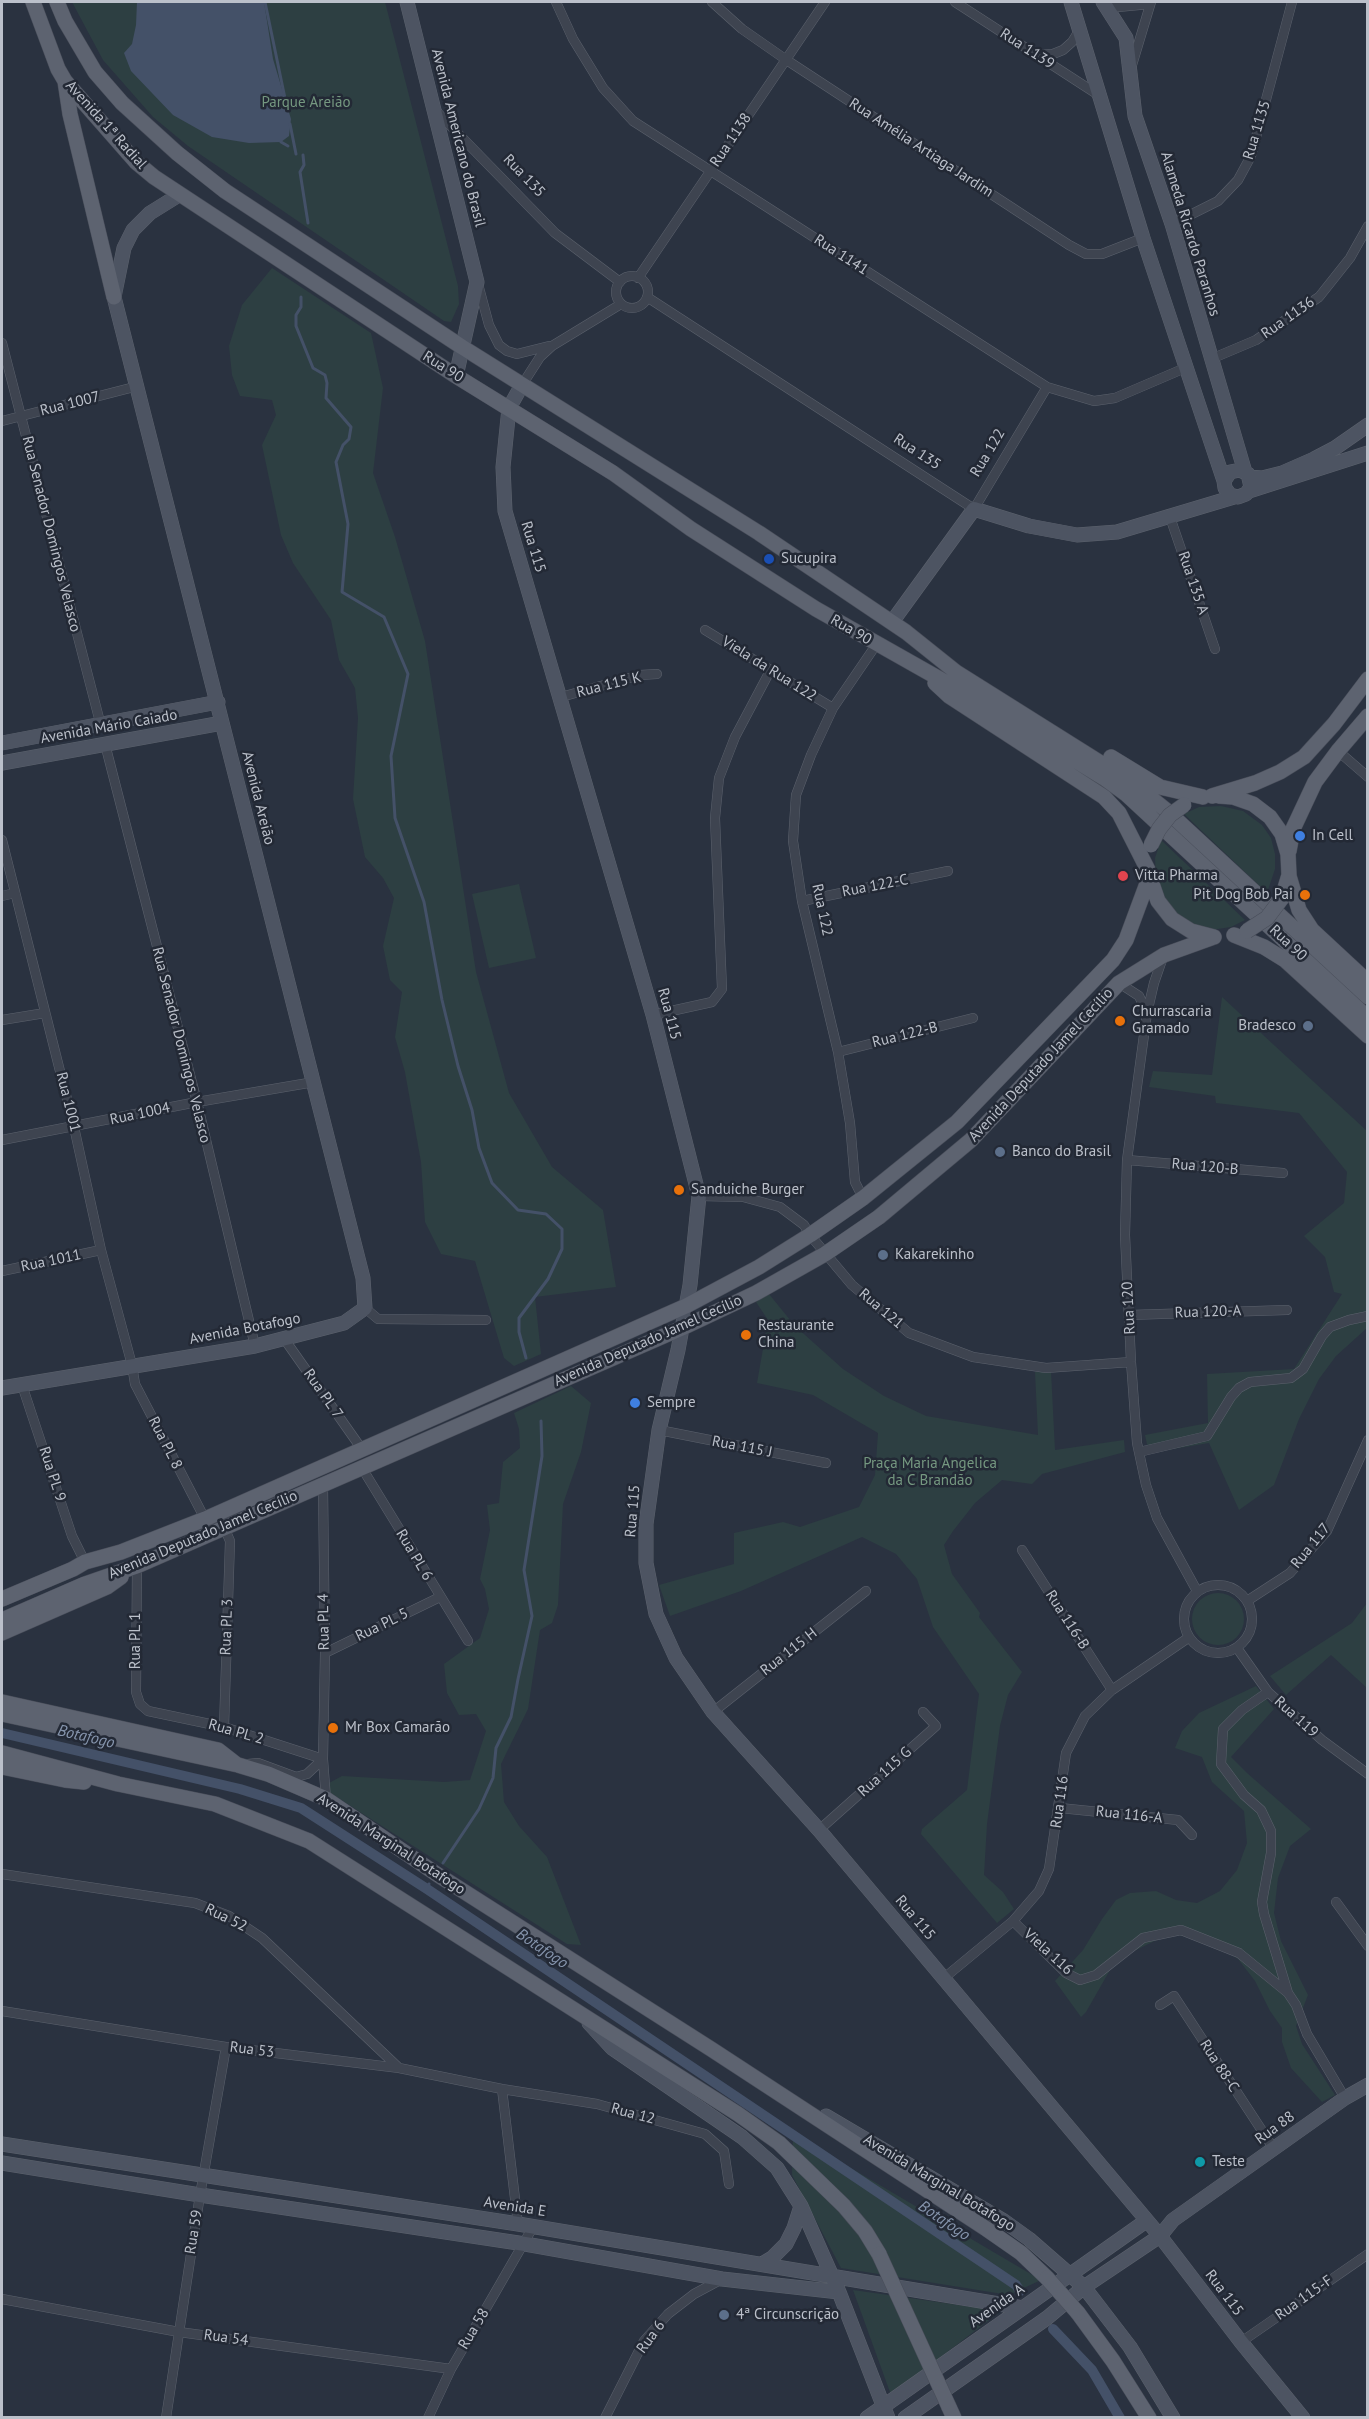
<!DOCTYPE html>
<meta charset="utf-8">
<style>
body{margin:0}
#map{position:relative;width:1369px;height:2419px;overflow:hidden;background:#2a3240;font-family:"PT Sans",sans-serif}
canvas{display:block}
.frame{position:absolute;inset:0;border:3px solid #bbc0ca;pointer-events:none}
</style>
<div id="map">
<canvas width="1369" height="2419"></canvas>
<div class="frame"></div>
</div>
<script>
const c = document.querySelector('canvas').getContext('2d');
c.lineJoin = 'round';
function fillPath(path, color) { c.fillStyle = color; c.fill(path, 'evenodd'); }
const poly = rows => new Path2D(rows.map(r => 'M' + r).join(''));
function strokePath(path, color, width, dash) { c.strokeStyle = color; c.lineWidth = width; c.lineCap = dash ? 'butt' : 'round'; c.setLineDash(dash || []); c.stroke(path); }
function write(font, color, halo, rows, align = 'center') {
  c.font = font + ' "PT Sans",sans-serif'; c.lineWidth = 5; c.setLineDash([]); c.textBaseline = 'middle'; c.strokeStyle = halo; c.fillStyle = color; for (const [text, x, y, turn = 0] of rows) {
    c.save(); c.translate(x, y); c.rotate((+turn || 0) * Math.PI / 180); c.textAlign = isNaN(turn) ? turn : align; if (halo) c.strokeText(text, 0, 0); c.fillText(text, 0, 0); c.restore();
  }
}
const green = poly([
 [72,2,385,2,458,286,459,304,451,322,444,321,188,146,153,117,103,60],
 [272,268,371,333,383,388,373,473,395,537,425,641,476,972,509,1093,552,1167,603,1210,616,1287,535,1297,541,1354,514,1366,504,1358,475,1261,441,1254,425,1222,421,1162,405,1072,395,1037,402,992,390,980,383,946,394,898,383,878,365,857,353,799,358,718,355,688,339,660,331,620,293,563,281,535,262,445,276,415,272,400,240,396,232,375,229,346,242,305],
 [1221,806,1243,811,1262,825,1271,838,1275,854,1275,869,1267,893,1184,814,1199,807],
 [1161,840,1245,920,1231,927,1211,930,1187,922,1170,908,1156,879,1155,858],
 [519,884,536,958,489,968,472,894],
 [1222,997,1367,1131,1367,1328,1336,1356,1319,1379,1299,1419,1274,1485,1239,1510,1209,1443,1149,1453,1145,1435,1208,1423,1207,1374,1294,1369,1342,1294,1334,1292,1325,1257,1304,1236,1344,1203,1347,1172,1299,1113,1216,1103,1215,1096,1149,1087,1153,1071,1212,1075],
 [769,1294,795,1326,843,1369,884,1396,926,1416,1038,1435,1035,1372,1051,1371,1055,1450,1124,1440,1125,1452,1042,1474,1032,1484,1002,1480,975,1503,953,1531,944,1545,952,1574,980,1613,979,1617,1022,1672,1008,1695,1000,1726,987,1824,984,1875,1003,1892,1014,1909,997,1923,921,1834,922,1829,967,1790,979,1694,933,1627,917,1579,896,1554,862,1537,741,1591,670,1616,659,1585,734,1564,734,1533,783,1522,800,1527,859,1507,875,1475,878,1433,813,1395,757,1383,768,1320,756,1302],
 [571,1386,591,1403,581,1452,563,1504,558,1605,552,1623,540,1630,528,1709,501,1764,504,1802,519,1826,547,1857,581,1945,567,1944,338,1798,316,1790,342,1776,444,1782,470,1780,486,1731,476,1714,459,1715,447,1693,444,1664,480,1638,489,1609,485,1589,480,1579,490,1530,487,1505,499,1503,503,1462,520,1448,519,1429,514,1413],
 '1192 1619a26 26 0 1 1 52 0a26 26 0 1 1-52 0Z',
 [1367,1603,1367,1688,1331,1655,1286,1695,1270,1676,1352,1623],
 [1256,1686,1274,1709,1231,1757,1247,1773,1311,1829,1290,1846,1278,1878,1274,1913,1281,1941,1308,1995,1296,2026,1302,2044,1335,2095,1322,2102,1291,2068,1282,2042,1282,2028,1270,2011,1255,1981,1238,1959,1213,1943,1171,1933,1126,1955,1110,1970,1086,2012,1081,2017,1055,1981,1083,1950,1102,1919,1116,1900,1130,1893,1156,1891,1176,1900,1197,1903,1220,1891,1237,1870,1247,1843,1244,1811,1212,1782,1202,1757,1175,1748,1182,1731,1199,1713],
 [793,2134,1041,2280,1009,2295,841,2268,792,2175],
 [853,2290,1001,2311,891,2395]
]);
const water = poly([
 [137,2,264,2,273,59,291,119,289,136,281,142,249,143,212,137,173,115,131,71,124,53,132,44,136,25]
]);
const stream = poly([
 [265,2,287,108],
 [290,124,296,154],
 [281,142,288,146],
 [303,155,304,165,300,172,308,223],
 [301,297,301,307,296,315,296,326,313,368,325,375,327,383,326,398,351,427,349,439,343,445,336,462,348,524,342,592,384,617,408,674,391,756,395,818,424,902,442,1000,458,1066,472,1110,479,1148,492,1183,518,1210,546,1214,562,1229,562,1249,548,1279,519,1318,519,1332,526,1358],
 [443,1863,479,1809,493,1778,496,1748,511,1717,518,1679,532,1616,524,1570,542,1456,541,1421],
 [427,1889,429,1884]
]);
const canal = poly([
 [2,1733,240,1789,301,1808,427,1889,1016,2285,1020,2291],
 [1053,2329,1092,2370,1120,2418]
]);
const street = poly([
 [556,2,573,39,603,88,633,121,1047,387,1094,401,1115,398,1185,368],
 [712,2,742,29,785,59,1069,245,1086,254,1102,254,1143,238],
 [955,2,1100,96],
 [1108,8,1150,4],
 [1037,55,1053,54,1063,50,1072,42,1080,29],
 [1132,65,1151,2],
 [436,111,555,233,620,282],
 [1172,224,1218,201,1238,180,1251,156,1292,2],
 '616 292a16 16 0 1 1 32 0a16 16 0 1 1-32 0Z',
 [638,278,825,2],
 [478,284,489,325,499,345,507,351,517,354,549,346],
 [647,297,974,509,1047,387],
 [2,343,101,726],
 [1211,359,1256,340,1319,297,1350,258,1368,226],
 [522,385,540,357,552,346,621,304],
 [2,421,138,386],
 [1170,517,1215,649],
 [705,630,833,708],
 [561,697,640,675,657,674],
 [105,744,197,1102,255,1346],
 [1338,751,1368,777],
 [2,840,74,1127,101,1250,132,1365,135,1384,205,1519],
 [2,896,15,893],
 [802,901,948,871],
 [1163,957,1154,983,1147,1013,1127,1160,1125,1235,1131,1362,1137,1443,1146,1485,1157,1518,1197,1591],
 [1119,983,1139,996,1147,1013],
 [653,1015,712,1002,722,989,715,818,719,778,735,737,770,671],
 [2,1020,45,1013],
 [838,1052,973,1018],
 [2,1140,197,1102,314,1082],
 [1127,1160,1283,1173],
 [699,1196,743,1197,780,1207,804,1225,810,1235,852,1285,909,1333,973,1357,1046,1368,1131,1362],
 [863,1198,855,1182,850,1123,838,1052,802,901,793,841,796,795,811,755,833,708,876,645],
 [2,1271,101,1250],
 [365,1308,378,1319,486,1320],
 [1129,1315,1287,1310],
 [285,1340,361,1448],
 [22,1385,72,1536,85,1562],
 [659,1430,826,1463],
 [1139,1452,1207,1436,1231,1397,1239,1388,1250,1382,1291,1378,1303,1369,1322,1336,1330,1327,1349,1320,1368,1316],
 [362,1468,468,1641],
 [323,1485,325,1653,323,1759,326,1799],
 [1022,1550,1112,1690],
 [137,1566,136,1692,140,1704,148,1711,224,1727,323,1759],
 '1184 1619a34 34 0 1 1 68 0a34 34 0 1 1-68 0Z',
 [1247,1601,1290,1573,1327,1531,1368,1440],
 [1237,1648,1268,1692,1322,1740,1368,1774],
 [325,1653,440,1597],
 [1268,1692,1242,1710,1223,1729,1221,1764,1244,1795,1261,1810,1271,1831,1271,1853,1262,1902,1264,1914,1288,1993,1296,2005,1307,2034,1345,2098],
 [713,1712,866,1591],
 [224,1727,230,1541,224,1527],
 [248,1764,258,1763,296,1777,307,1774,323,1759],
 [1060,1808,1178,1820,1192,1835],
 [819,1830,936,1726,923,1712],
 [2,1874,195,1903,229,1916,262,1938,399,2068],
 [1336,1902,1368,1946],
 [1013,1921,1066,1973,1080,1980,1096,1975,1143,1938,1181,1930,1239,1953,1288,1993],
 [944,1978,1013,1921,1039,1891,1049,1869,1066,1753,1085,1716,1112,1690,1188,1638],
 [1160,2005,1174,1996,1274,2149],
 [2,2011,226,2047,399,2068,502,2089,597,2104,705,2134,724,2151,729,2184],
 [502,2089,518,2224],
 [2,2299,179,2332,451,2369],
 [1241,2342,1368,2254],
 [166,2418,200,2195,226,2047],
 [428,2418,451,2369,533,2227],
 [605,2418,644,2341,668,2314,694,2294,722,2279]
]);
const secondary = poly([
 [407,2,477,282,456,376],
 [1071,2,1143,238,1224,481,1225,488,1230,495,1238,497,1246,494,1251,487,1248,474,1240,470,1230,472,1224,481],
 [1103,2,1126,38,1135,116,1172,224,1245,472],
 [522,385,509,408,503,467,505,511,653,1015,699,1196,690,1285,678,1350,659,1430,646,1524,646,1563,656,1614,676,1658,713,1712,819,1830,1160,2236,1241,2342,1303,2418],
 [1250,477,1262,478,1282,473,1314,459,1335,448,1368,425],
 [1249,491,1368,453],
 [892,622,974,509,1029,526,1077,535,1117,532,1234,497],
 [2,743,218,702],
 [2,763,222,723],
 [2,1388,255,1346,344,1323,365,1308,363,1278,114,297,124,248,133,230,150,213,179,195],
 [589,2023,612,2048,742,2137,777,2168,801,2206,839,2292,888,2418],
 [826,2116,1004,2221,1029,2239,1084,2287,1130,2347,1173,2418],
 [2,2144,518,2224,1023,2308],
 [2,2163,200,2195,525,2244,722,2279,839,2292],
 [762,2264,772,2258,786,2244,794,2228,801,2206],
 [867,2418,1146,2221],
 [905,2418,1047,2318,1084,2287,1160,2236,1173,2220,1345,2098,1368,2085]
]);
const primary = poly([
 [33,2,58,69,65,81,136,162,154,177,456,376,613,473,691,529,816,609,977,700,1104,778,1126,794,1368,1018],
 [57,2,65,21,95,72,122,103,177,153,225,191,462,347,759,533,906,632,956,672,1131,782,1166,810,1368,997],
 [65,81,70,114,114,297],
 [935,683,949,696,1104,797,1119,813,1148,870],
 [1111,757,1160,787,1203,797],
 [1212,796,1255,783,1280,772,1304,757,1334,724,1368,679],
 [1219,796,1233,797,1253,804,1270,817,1282,834,1288,854,1289,875,1282,898],
 [1289,851,1293,829,1315,782,1338,751,1368,716],
 [1149,875,1158,901,1172,919,1191,931,1214,937],
 [1289,876,1299,910,1312,930,1368,982],
 [1234,935,1264,947,1285,960,1368,1036],
 [2,1599,73,1569,85,1562,121,1552,205,1519,686,1306,759,1267,810,1235,863,1198,957,1122,1113,960,1126,940,1149,878],
 [2,1620,85,1584,137,1566,682,1328,756,1293,825,1254,879,1217,971,1140,1119,983,1164,955,1214,937],
 [2,1633,107,1587,121,1577],
 [2,1702,218,1750,236,1764],
 [2,1714,238,1765,268,1774,326,1799,438,1875,711,2049,985,2228,1021,2253,1047,2278],
 [2,1753,118,1784,215,1804,309,1841,738,2114,779,2143,844,2206,865,2231,879,2254],
 [2,1767,65,1780,84,1782],
 [1078,2313,1113,2361,1149,2418],
 [949,2407,954,2418]
]);
const primaryBridge = poly([
 [1151,845,1159,829,1170,815,1184,805],
 [1247,931,1267,918,1282,898],
 [879,2254,949,2407],
 [1047,2278,1078,2313]
]);
const markers = [
 [769,559,6,"#1a4fb4"],
 [1300,836,6,"#3f7fe0"],
 [1123,876,6,"#e0444e"],
 [1305,895,6,"#e8710a"],
 [1120,1021,6,"#e8710a"],
 [1308,1026,6,"#5c6f8a"],
 [1000,1152,6,"#5c6f8a"],
 [679,1190,6,"#e8710a"],
 [883,1255,6,"#5c6f8a"],
 [746,1335,6,"#e8710a"],
 [635,1403,6,"#3f7fe0"],
 [333,1728,6,"#e8710a"],
 [1200,2162,6,"#0f9aa8"],
 [724,2315,6,"#5c6f8a"]
];
const streetNames = [
 ["Rua 1139",1027,49,33],
 ["Avenida 1ª Radial",106,125,48],
 ["Rua 1135",1257,130,-73],
 ["Avenida Americano do Brasil",458,138,76],
 ["Rua 1138",731,140,-56],
 ["Rua Amélia Artiaga Jardim",921,148,33],
 ["Rua 135",524,176,46],
 ["Alameda Ricardo Paranhos",1190,234,73],
 ["Rua 1141",841,255,33],
 ["Rua 1136",1288,318,-35],
 ["Rua 90",443,367,32],
 ["Rua 1007",70,404,-14],
 ["Rua 135",917,452,33],
 ["Rua 122",988,453,-59],
 ["Rua Senador Domingos Velasco",51,534,76],
 ["Rua 115",533,547,73],
 ["Rua 135 A",1193,583,71],
 ["Rua 90",851,630,30],
 ["Viela da Rua 122",769,669,32],
 ["Rua 115 K",609,685,-14],
 ["Avenida Mário Caiado",109,727,-10],
 ["Avenida Areião",258,798,76],
 ["Rua 122-C",875,886,-11],
 ["Rua 122",822,910,78],
 ["Rua 90",1288,943,43],
 ["Rua 115",669,1014,75],
 ["Rua 122-B",905,1035,-14],
 ["Rua Senador Domingos Velasco",181,1045,76],
 ["Avenida Deputado Jamel Cecílio",1041,1065,-47],
 ["Rua 1001",68,1102,76],
 ["Rua 1004",140,1114,-12],
 ["Rua 120-B",1205,1167,5],
 ["Rua 1011",51,1261,-12],
 ["Rua 120",1129,1308,-93],
 ["Rua 121",881,1309,40],
 ["Rua 120-A",1208,1312,-2],
 ["Avenida Botafogo",245,1329,-11],
 ["Avenida Deputado Jamel Cecílio",648,1341,-24],
 ["Rua PL 7",323,1394,55],
 ["Rua PL 8",165,1443,63],
 ["Rua 115 J",742,1447,11],
 ["Rua PL 9",52,1474,72],
 ["Rua 115",633,1511,-85],
 ["Avenida Deputado Jamel Cecílio",203,1535,-23],
 ["Rua 117",1311,1546,-51],
 ["Rua PL 6",414,1555,59],
 ["Rua 116-B",1067,1620,57],
 ["Rua PL 4",324,1622,-91],
 ["Rua PL 5",382,1625,-26],
 ["Rua PL 3",227,1627,-88],
 ["Rua PL 1",136,1641,-90],
 ["Rua 115 H",789,1652,-38],
 ["Rua 119",1296,1717,42],
 ["Rua PL 2",236,1732,16],
 ["Rua 115 G",885,1772,-42],
 ["Rua 116",1060,1802,-82],
 ["Rua 116-A",1129,1815,6],
 ["Avenida Marginal Botafogo",391,1844,33],
 ["Rua 52",226,1918,26],
 ["Rua 115",915,1918,50],
 ["Viela 116",1048,1952,42],
 ["Rua 53",252,2050,7],
 ["Rua 88-C",1219,2066,57],
 ["Rua 12",633,2114,15],
 ["Rua 88",1275,2128,-36],
 ["Avenida Marginal Botafogo",939,2183,31],
 ["Avenida E",515,2207,9],
 ["Rua 59",194,2232,-81],
 ["Rua 115",1224,2293,53],
 ["Rua 115-F",1304,2298,-35],
 ["Avenida A",997,2306,-35],
 ["Rua 58",474,2329,-59],
 ["Rua 6",651,2337,-54],
 ["Rua 54",226,2338,8]
];
const parkNames = [
 ["Parque Areião",306,103],
 ["Praça Maria Angelica",930,1464],
 ["da C Brandão",930,1481]
];
const poiNames = [
 ["Sucupira",781,559],
 ["In Cell",1312,836],
 ["Vitta Pharma",1135,876],
 ["Pit Dog Bob Pai",1293,895,"right"],
 ["Churrascaria",1132,1012],
 ["Gramado",1132,1029],
 ["Bradesco",1296,1026,"right"],
 ["Banco do Brasil",1012,1152],
 ["Sanduiche Burger",691,1190],
 ["Kakarekinho",895,1255],
 ["Restaurante",758,1326],
 ["China",758,1343],
 ["Sempre",647,1403],
 ["Mr Box Camarão",345,1728],
 ["Teste",1212,2162],
 ["4ª Circunscrição",736,2315]
];
const waterNames = [
 ["Botafogo",86,1737,13],
 ["Botafogo",542,1949,34],
 ["Botafogo",944,2221,34]
];
fillPath(green, '#2d3f42');
fillPath(water, '#445168');
strokePath(stream, '#445168', 3);
strokePath(canal, '#445168', 10);
strokePath(street, '#5c626d', 10);
strokePath(secondary, '#5c626d', 15);
strokePath(primary, '#484d59', 16);
strokePath(street, '#3e4450', 9);
strokePath(secondary, '#4d5462', 14);
strokePath(primary, '#5d6370', 15);
strokePath(primaryBridge, '#484d59', 16, []);
strokePath(primaryBridge, '#5d6370', 15);
for (const [x, y, r, color] of markers) { const dot = new Path2D(); dot.arc(x, y, r, 0, 2 * Math.PI); c.fillStyle = color; c.fill(dot); strokePath(dot, '#232935', 2); }
write('15px', '#bbc0ca', '#232935', streetNames);
write('15px', '#759880', '#232935', parkNames);
write('15px', '#bbc0ca', '#232935', poiNames, 'left');
write('italic 16px', '#8695ad', '#232935', waterNames);
</script>
